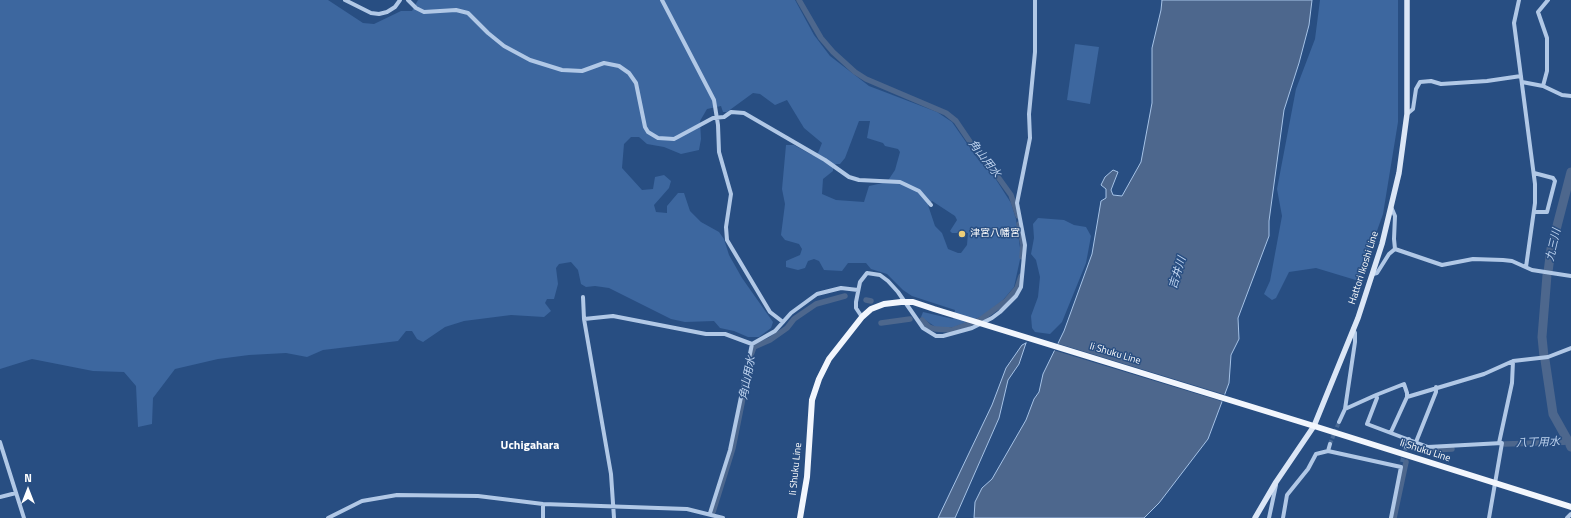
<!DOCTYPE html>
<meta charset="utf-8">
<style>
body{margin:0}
#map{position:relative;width:1571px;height:518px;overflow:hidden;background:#284e82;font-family:"Titillium Web",sans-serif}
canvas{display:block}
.north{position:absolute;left:8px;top:470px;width:40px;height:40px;-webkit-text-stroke:3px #284e82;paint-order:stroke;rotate:0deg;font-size:11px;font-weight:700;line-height:16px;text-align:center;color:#fff}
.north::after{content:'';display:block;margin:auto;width:14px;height:18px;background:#fff;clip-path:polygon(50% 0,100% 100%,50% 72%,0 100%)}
</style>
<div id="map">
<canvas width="1571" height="518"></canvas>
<div class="north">N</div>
</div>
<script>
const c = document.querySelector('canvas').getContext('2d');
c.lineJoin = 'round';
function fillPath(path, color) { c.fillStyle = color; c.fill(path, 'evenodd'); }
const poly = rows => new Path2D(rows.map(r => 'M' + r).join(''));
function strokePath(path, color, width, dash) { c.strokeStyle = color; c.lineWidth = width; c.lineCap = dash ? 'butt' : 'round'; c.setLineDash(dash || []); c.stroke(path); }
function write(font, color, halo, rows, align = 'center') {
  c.font = font + ' "Titillium Web","Noto Sans JP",sans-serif'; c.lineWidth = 3; c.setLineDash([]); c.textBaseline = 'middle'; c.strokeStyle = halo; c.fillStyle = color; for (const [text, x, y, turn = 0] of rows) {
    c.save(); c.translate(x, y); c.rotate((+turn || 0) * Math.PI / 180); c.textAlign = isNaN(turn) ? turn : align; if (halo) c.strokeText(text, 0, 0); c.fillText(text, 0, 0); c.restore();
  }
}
const green = poly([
 [0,0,328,0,363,23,374,24,401,11,412,11,418,0,795,0,814,35,830,56,869,86,937,112,952,122,977,158,995,178,1011,203,1016,219,1021,255,1014,287,1003,300,983,316,954,327,937,328,921,317,923,312,953,319,955,310,912,296,903,290,887,274,871,269,866,263,848,263,842,271,824,270,819,261,814,259,808,261,805,268,798,270,786,267,786,261,800,255,802,249,799,244,785,240,781,235,785,204,782,189,786,145,794,145,812,155,818,153,822,143,804,128,787,100,775,105,760,94,753,93,727,112,723,112,721,106,707,109,700,121,701,139,699,150,681,154,664,147,647,144,639,137,631,137,624,144,622,168,642,190,653,189,655,177,664,175,671,181,669,188,654,205,656,212,667,213,667,206,678,193,684,193,690,211,701,222,719,232,724,239,729,255,742,278,773,322,771,328,759,337,748,337,734,331,720,328,714,321,685,322,671,319,609,288,595,286,586,287,581,284,578,270,571,262,559,264,556,268,558,284,554,299,547,299,545,303,551,311,544,317,511,315,464,321,445,327,423,342,417,339,412,331,406,331,398,341,323,350,307,357,286,353,249,355,218,359,175,369,153,398,152,424,138,427,136,386,124,372,93,371,32,359,0,369],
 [859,121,870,121,867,138,883,143,885,146,898,149,900,152,895,170,887,182,869,186,864,202,836,200,822,194,823,179,833,171,833,167,836,164,840,164,845,158],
 [932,201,955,216,957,220,950,231,952,233,968,233,967,245,961,253,958,253,948,249,942,233,935,226,928,205],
 [1320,0,1398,0,1398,122,1383,214,1359,281,1316,268,1289,272,1276,298,1272,300,1264,294,1270,281,1282,216,1277,189,1296,89,1315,39],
 [1075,44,1099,47,1090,104,1067,100],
 [1038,218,1064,220,1074,225,1086,227,1091,236,1086,263,1062,322,1050,334,1035,332,1032,328,1031,316,1038,297,1040,277,1036,260,1031,254,1034,238,1033,224]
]);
const water = poly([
 [1162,0,1312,0,1309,25,1299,63,1284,110,1269,221,1269,236,1238,318,1239,339,1231,355,1229,383,1208,439,1159,503,1144,518,974,518,975,502,982,488,992,479,1026,420,1034,399,1039,392,1043,374,1064,331,1092,254,1101,201,1106,198,1106,189,1101,185,1105,177,1113,170,1118,172,1111,190,1113,195,1122,196,1141,162,1152,103,1152,48,1161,10,1162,0],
 [1026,343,1019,364,1008,380,999,418,955,518,938,518,992,405,1006,368,1022,345,1026,343]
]);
const pier = poly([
 [1056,343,1226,395,1224,402,1053,350]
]);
const canal = poly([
 [799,0,821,38,833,52,855,72,866,79,946,113,956,121,979,155,993,170,1011,195,1018,216],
 [1019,224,1023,245,1022,257],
 [866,300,871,301],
 [922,320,929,327,935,329,952,330,980,320,1006,301,1017,288,1021,276],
 [881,323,910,319],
 [751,355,754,347,770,340,787,328,794,319,816,304,845,296],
 [1505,444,1571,442],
 [1409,446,1411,444,1428,450,1452,449],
 [713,512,733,448,744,393],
 [1394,518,1406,462]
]);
const river = poly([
 [1548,272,1551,249,1571,172],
 [1544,357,1542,337,1547,275],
 [1545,360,1553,414,1567,439],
 [1570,445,1571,447]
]);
const minorTunnel = poly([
 [1330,444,1339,422],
 [1402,462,1406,447]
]);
const minor = poly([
 [345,0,371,13,379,14,387,12,395,7,400,0],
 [408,0,416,8,424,12,456,10,468,13,488,33,504,46,530,60,562,70,582,71,604,63,619,66,629,73,636,83,645,127,648,132,658,138,674,139,713,118,724,117,731,112,744,113,825,160,849,177,859,180,900,182,919,191,931,205],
 [662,0,714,100,718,125,719,152,731,194,726,227,727,240,770,312,783,322],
 [1519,0,1514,23,1535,184,1535,203,1526,267],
 [1548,0,1538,12,1547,38,1547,71,1543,86,1562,95,1571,96],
 [1522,82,1543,86],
 [1407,114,1413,109,1416,89,1420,82,1431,81,1441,84,1487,81,1521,76],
 [1534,173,1553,178,1555,181,1547,212,1535,212],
 [1392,209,1395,216,1394,239,1395,249],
 [1395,249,1442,265,1473,259,1503,260,1512,261,1532,270,1571,276],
 [1373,274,1377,273,1389,254,1395,249],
 [583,297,584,319],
 [862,317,856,308,856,302,860,282,867,273,880,275,888,281,898,292,923,328,936,336,943,336,972,328,992,318,1000,312,1016,296,1021,287,1025,245,1017,203,1030,138,1029,114,1035,52,1035,0],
 [752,344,775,331,791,313,817,294,841,288,858,290],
 [1376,395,1404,384,1407,393,1407,397,1391,432],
 [1407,397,1484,374,1513,361,1548,357,1571,348],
 [1345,409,1376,395,1377,398,1367,424,1428,447,1502,443,1489,518],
 [1339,422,1345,409,1355,342,1355,333,1353,329],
 [0,442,24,518],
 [1416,442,1436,392,1436,387],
 [1499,443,1512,383,1513,361],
 [1406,447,1409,439],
 [1328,451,1330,444],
 [0,497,16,493],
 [328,518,362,501,397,495,478,496,543,504,687,509,723,518],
 [543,518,543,504],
 [614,518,611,474,584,319,613,316,706,334,725,334,752,344,730,450,710,513],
 [1269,518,1276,485],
 [1283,518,1287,495,1308,469,1316,454,1328,451,1401,467,1391,518],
 [1567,518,1571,514]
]);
const secondary = poly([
 [1255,518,1276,482,1314,426,1358,318,1382,244,1399,173,1407,114,1407,0]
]);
const primary = poly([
 [800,518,807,477,812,400,819,379,829,359,862,317,871,309,884,304,901,302,913,302,934,309,1314,426,1571,507]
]);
const markers = [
 [962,234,4,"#eece78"]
];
const poiNames = [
 ["津宮八幡宮",970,234]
];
const streetNames = [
 ["Hattori Ikoshi Line",1364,268,-72],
 ["Ii Shuku Line",1115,354,17],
 ["Ii Shuku Line",1425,451,18],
 ["Ii Shuku Line",796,469,-84]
];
const waterNames = [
 ["角山用水",984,159,52],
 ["九三川",1554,245,-77],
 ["吉井川",1178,273,-73],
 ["角山用水",748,378,-79],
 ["八丁用水",1538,443,-2]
];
const quarterNames = [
 ["Uchigahara",530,446]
];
fillPath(green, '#3d679f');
fillPath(water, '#4d678d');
strokePath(water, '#a6c3e7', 1);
fillPath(pier, '#284e82');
strokePath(canal, '#4d678d', 5.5);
strokePath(river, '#4d678d', 9);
strokePath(minorTunnel, '#486995', 4, [4, 2]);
strokePath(minor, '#b1c8e6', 4);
strokePath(secondary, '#dbe6f6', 5.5);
strokePath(primary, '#f2f6fd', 6);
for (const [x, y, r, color] of markers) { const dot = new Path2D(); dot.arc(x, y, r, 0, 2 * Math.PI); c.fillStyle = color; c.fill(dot); strokePath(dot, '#284e82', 1.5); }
write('10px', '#fff', '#284e82', poiNames, 'left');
write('10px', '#fff', '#284e82', streetNames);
write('italic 11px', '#bdd2ee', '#284e82', waterNames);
write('bold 12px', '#fff', '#284e82', quarterNames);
</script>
